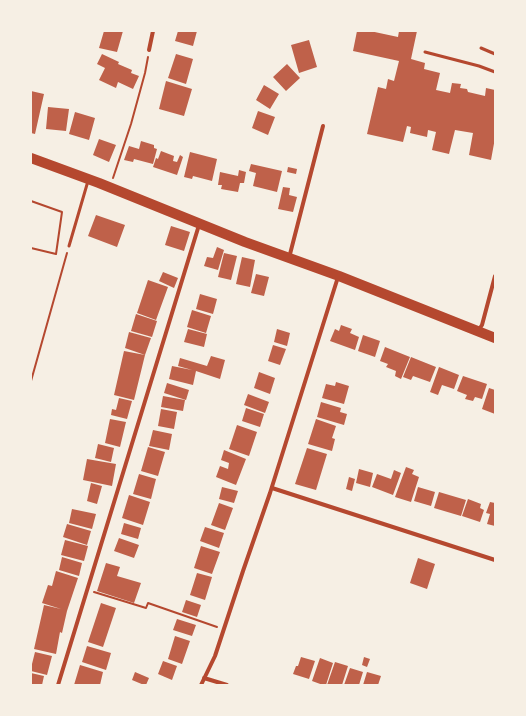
<!DOCTYPE html>
<style>
body{margin:0}
#map{position:relative;width:526px;height:716px;overflow:hidden;background:#f6efe4;font-family:Montserrat,sans-serif}
canvas{display:block}
.frame{position:absolute;inset:0;border:32px solid #f6efe4;pointer-events:none}
</style>
<div id="map">
<canvas width="526" height="716"></canvas>
<div class="frame"></div>
</div>
<script>
const c = document.querySelector('canvas').getContext('2d');
c.lineJoin = 'round';
function fillPath(path, color) { c.fillStyle = color; c.fill(path, 'evenodd'); }
const poly = rows => new Path2D(rows.map(r => 'M' + r).join(''));
function strokePath(path, color, width, dash) { c.strokeStyle = color; c.lineWidth = width; c.lineCap = dash ? 'butt' : 'round'; c.setLineDash(dash || []); c.stroke(path); }
const building = poly([
 [104,31,123,31,117,52,99,48],
 [178,31,197,31,193,46,175,41],
 [357,31,370,31,398,37,399,31,417,31,411,59,425,63,424,69,440,73,436,90,450,93,452,83,461,84,460,88,467,89,468,92,485,96,486,88,495,90,495,138,491,160,469,155,473,133,455,130,449,154,432,150,436,132,428,130,427,137,410,133,411,127,407,126,403,142,367,134,378,87,386,89,388,79,394,81,399,61,353,51],
 [309,40,317,67,299,73,291,45],
 [102,54,119,62,118,64,132,70,131,73,139,76,133,89,118,82,116,88,99,80,105,68,97,64],
 [176,54,193,59,186,84,168,78],
 [287,64,300,78,286,91,273,77],
 [166,81,192,89,184,116,159,109],
 [264,85,279,94,270,109,256,100],
 [31,91,44,94,35,134,31,133],
 [48,107,69,109,66,131,46,129],
 [258,111,275,117,268,135,252,128],
 [75,112,95,118,89,140,69,134],
 [99,139,116,145,109,162,93,155],
 [141,141,154,145,154,148,157,149,153,164,134,159,133,162,124,160,129,146,139,149],
 [161,151,174,156,173,161,177,162,180,155,183,157,177,175,153,167,156,158,158,159],
 [190,152,217,159,212,181,193,176,192,179,184,177],
 [251,164,282,171,277,192,253,186,256,173,249,171],
 [288,167,297,169,296,174,287,172],
 [239,170,246,172,244,183,240,183,238,192,221,189,222,185,218,185,220,172,238,176],
 [283,187,290,188,289,195,297,197,293,212,278,209],
 [96,215,125,225,117,247,88,236],
 [171,226,190,232,184,251,165,245],
 [217,247,224,250,218,270,204,266,207,257,213,258],
 [224,253,237,256,231,280,218,277],
 [242,257,255,260,250,287,236,284],
 [163,272,178,278,174,288,159,281],
 [256,274,269,277,264,296,251,293],
 [148,280,168,287,156,320,137,313],
 [200,294,217,299,213,314,196,309],
 [192,310,211,316,206,333,187,327],
 [136,314,157,321,152,337,131,331],
 [341,325,352,329,350,333,359,337,355,350,330,341,335,329,339,331],
 [188,329,207,334,204,347,184,342],
 [277,329,290,333,287,346,274,342],
 [129,332,151,338,145,355,125,348],
 [363,335,380,341,375,357,358,351],
 [273,345,286,349,280,365,268,361],
 [385,347,410,357,401,379,395,376,396,371,386,367,388,364,380,361],
 [124,351,145,355,134,400,114,395],
 [211,356,225,360,220,379,196,371,193,385,169,379,172,366,192,370,178,366,180,358,207,366],
 [411,357,436,367,430,382,413,376,411,380,403,377],
 [439,367,459,375,454,389,442,385,438,395,430,392],
 [259,372,275,378,270,394,254,388],
 [463,376,487,384,482,399,475,397,473,401,465,399,467,395,457,391],
 [336,382,349,386,344,404,322,398,326,384,335,386],
 [167,383,189,390,186,400,164,393],
 [489,388,495,390,495,414,482,409],
 [248,394,269,402,265,413,244,405],
 [163,396,185,400,183,411,161,407],
 [119,398,132,401,127,419,111,415,112,409,116,410],
 [321,402,341,408,340,412,347,414,344,425,317,417],
 [246,408,264,414,260,427,242,421],
 [161,409,177,412,174,429,158,426],
 [110,419,126,422,120,447,105,443],
 [316,419,336,426,332,438,335,439,332,451,308,444],
 [237,425,257,432,249,456,229,449],
 [153,430,172,434,169,450,149,446],
 [98,444,114,448,111,462,95,458],
 [148,447,165,452,158,476,141,471],
 [307,448,327,454,316,490,295,484],
 [224,450,246,459,236,485,216,477,220,466,228,469,229,463,221,460],
 [87,459,116,464,112,486,83,480],
 [406,467,414,470,412,474,419,477,411,502,395,497],
 [359,469,373,473,370,487,356,483],
 [394,470,401,473,393,495,372,487,377,474,391,479],
 [139,474,156,479,151,499,133,494],
 [349,477,355,479,352,491,346,489],
 [91,483,102,486,97,504,87,501],
 [222,487,238,491,234,503,219,499],
 [418,487,435,492,431,506,414,501],
 [439,492,466,500,461,516,434,508],
 [129,495,150,502,143,525,122,518],
 [468,499,481,504,480,508,484,510,480,522,462,516],
 [490,502,495,503,495,526,487,524,490,514,486,513],
 [219,503,233,508,225,530,211,525],
 [72,509,96,514,92,529,69,523],
 [124,523,141,528,138,539,121,534],
 [67,524,91,531,87,545,63,537],
 [205,527,224,533,219,548,200,541],
 [119,538,139,545,134,558,114,551],
 [65,540,88,546,84,561,61,555],
 [201,546,220,552,212,574,194,568],
 [62,557,82,563,79,576,59,570],
 [418,558,435,564,427,589,410,583],
 [106,563,120,567,117,576,141,583,134,603,97,591],
 [56,571,78,578,67,611,62,633,60,632,56,654,34,649,44,605,61,609,42,603,48,585,52,586],
 [197,573,212,577,205,600,190,595],
 [186,600,201,605,197,617,182,612],
 [101,603,116,608,103,647,88,642],
 [177,619,196,625,192,636,173,630],
 [175,636,190,641,182,664,168,659],
 [87,646,111,653,106,670,82,662],
 [35,652,52,656,47,675,31,671,31,668],
 [301,657,315,661,309,679,293,674,296,666,298,666],
 [364,657,370,659,367,667,362,665],
 [320,658,333,663,326,685,323,685,312,681],
 [163,661,177,666,172,680,158,674],
 [335,662,348,666,342,685,327,685],
 [80,665,103,672,100,685,74,685],
 [350,668,363,672,359,685,344,685],
 [135,672,149,678,146,685,144,685,132,680],
 [367,672,381,676,378,685,363,685],
 [31,673,44,676,42,685,31,685]
]);
const path = poly([
 [113,178,131,124,145,73,148,57],
 [31,201,62,212,56,254,31,248],
 [31,381,67,253],
 [94,592,146,608,148,603,217,627]
]);
const service = poly([
 [481,48,495,54],
 [425,52,479,66,495,72],
 [69,246,88,181]
]);
const minor = poly([
 [149,50,153,31],
 [289,258,323,126],
 [478,331,482,325,495,276],
 [272,488,495,560],
 [204,678,227,685],
 [58,685,199,225],
 [201,685,215,656,243,571,270,493,338,277]
]);
const primary = poly([
 [31,158,99,183,245,242,339,276,495,338]
]);
fillPath(building, '#bf614a');
strokePath(path, '#b5482f', 2);
strokePath(service, '#b5482f', 3);
strokePath(minor, '#b5482f', 4);
strokePath(primary, '#b5482f', 10);
</script>
